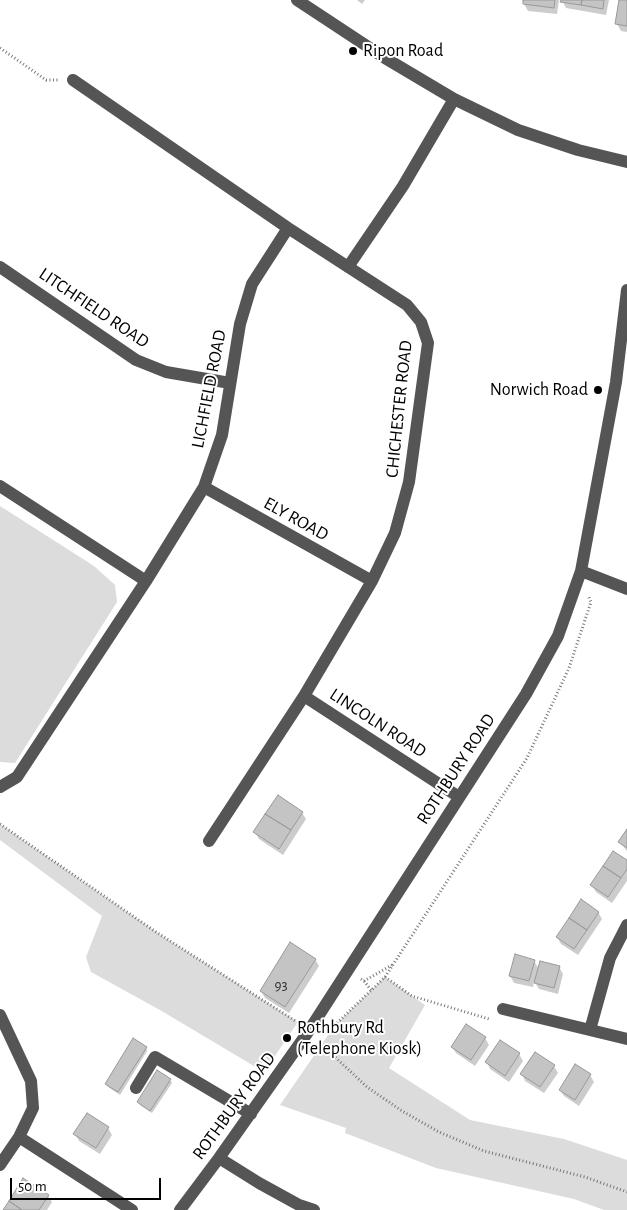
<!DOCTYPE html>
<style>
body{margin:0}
#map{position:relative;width:627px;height:1210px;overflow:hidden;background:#fff;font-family:"Alegreya Sans",sans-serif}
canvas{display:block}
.scale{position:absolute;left:10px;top:1178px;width:151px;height:22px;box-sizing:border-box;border:2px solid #000;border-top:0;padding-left:6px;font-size:15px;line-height:18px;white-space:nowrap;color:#000;-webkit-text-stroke:4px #fff;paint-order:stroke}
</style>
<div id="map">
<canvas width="627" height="1210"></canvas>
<div class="scale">50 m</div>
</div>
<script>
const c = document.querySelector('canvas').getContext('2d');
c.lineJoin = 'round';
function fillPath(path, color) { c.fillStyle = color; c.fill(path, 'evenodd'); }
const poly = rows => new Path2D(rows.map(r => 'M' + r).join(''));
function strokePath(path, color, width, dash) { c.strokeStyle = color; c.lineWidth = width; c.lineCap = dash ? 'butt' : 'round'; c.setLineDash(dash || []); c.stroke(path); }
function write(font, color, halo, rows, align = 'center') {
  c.font = font + ' "Alegreya Sans",sans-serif'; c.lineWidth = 4; c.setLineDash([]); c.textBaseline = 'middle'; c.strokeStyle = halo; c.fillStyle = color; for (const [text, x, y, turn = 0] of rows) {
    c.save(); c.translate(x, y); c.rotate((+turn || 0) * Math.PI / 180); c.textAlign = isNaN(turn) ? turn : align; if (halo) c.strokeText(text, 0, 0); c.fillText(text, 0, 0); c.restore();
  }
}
const green = poly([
 [0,506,94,566,115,585,117,602,15,763,0,762],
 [0,824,156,932,298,1022,264,1072,160,1010,91,972,86,957,102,916,0,840],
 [385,977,425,1005,389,1068,470,1120,564,1139,627,1160,627,1210,604,1210,574,1199,436,1168,345,1133,346,1128,280,1105,335,1025]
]);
const shadow = poly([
 [357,0,365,0,362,4],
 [525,0,559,0,557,14,528,11,524,4],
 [562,0,609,0,606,15,566,8],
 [621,0,627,0,627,32,621,31,617,24],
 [302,813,306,819,283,855,259,839,255,832],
 [627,831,627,851,620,842],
 [627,862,627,881,612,903,596,892,592,885],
 [598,912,602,919,578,955,561,944,557,937],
 [315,959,319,966,289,1013,265,998,261,991],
 [534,961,539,969,559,967,563,974,558,994,539,989,534,981,533,987,514,983,510,976],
 [485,1038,489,1045,475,1066,456,1053,452,1047],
 [146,1048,147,1051,120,1095,108,1087,106,1084],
 [536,1053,554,1066,558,1073,544,1093,525,1081,522,1074],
 [519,1054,523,1061,509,1082,490,1069,487,1062],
 [575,1066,590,1075,594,1082,579,1106,564,1096,560,1090],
 [170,1080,172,1083,152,1113,140,1105,138,1102],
 [108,1128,112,1135,100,1154,79,1141,75,1134],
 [48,1196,52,1202,47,1210,4,1210]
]);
const building = poly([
 [523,0,555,0,554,8,523,4,523,0],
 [561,0,582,0,581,5,560,2,561,0],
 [582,0,604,0,603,9,581,5,582,0],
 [619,0,627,0,627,26,615,24,619,0],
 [278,795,303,812,291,830,265,814,278,795],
 [265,814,291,830,279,849,253,832,265,814],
 [627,829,627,848,618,842,627,829],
 [613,851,627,860,627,869,621,878,603,866,613,851],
 [603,866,621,878,608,897,590,885,603,866],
 [581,899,599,912,587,930,569,918,581,899],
 [569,918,587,930,574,949,556,937,569,918],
 [290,942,316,959,285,1007,260,991,290,942],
 [515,954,535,960,529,981,509,976,515,954],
 [540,961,560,966,554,988,534,983,540,961],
 [466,1024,486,1037,471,1060,451,1047,466,1024],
 [133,1038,147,1047,118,1092,105,1084,133,1038],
 [500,1040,520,1053,505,1076,485,1062,500,1040],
 [535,1052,555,1065,540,1087,520,1074,535,1052],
 [575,1064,591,1074,575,1100,559,1090,575,1064],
 [157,1070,171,1079,150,1111,137,1102,157,1070],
 [87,1113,109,1127,96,1148,73,1134,87,1113],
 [23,1178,49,1195,39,1210,22,1210,9,1201,23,1178],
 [9,1201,22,1210,3,1210,9,1201]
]);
const path = poly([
 [0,48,46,80,58,80],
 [0,824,156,932,297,1022],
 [385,977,412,996,489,1019],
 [361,979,364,981,392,965],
 [364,981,371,990],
 [331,1026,335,1025,385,977,527,758,569,668,591,602,589,597],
 [320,1043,367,1087,402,1111,439,1132,484,1151,585,1177,627,1192]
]);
const minor = poly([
 [297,0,385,58,454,99,518,130,578,150,627,162],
 [73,80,288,228,407,305,421,322,428,343,409,482,395,533,372,581,304,696,209,841],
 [0,267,136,360,166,372,230,383],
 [348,267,403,186,454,99],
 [0,486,146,581],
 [204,487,372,581],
 [581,571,627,589],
 [304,696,459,797],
 [0,787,17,777,146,581,204,487,222,435,240,324,252,284,288,228],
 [503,1009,627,1039],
 [0,1015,31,1081,33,1108,19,1137,0,1165],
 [590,1030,610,958,627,925],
 [136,1088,155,1057,251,1114],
 [19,1137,132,1210],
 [219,1158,259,1183,299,1205,314,1210],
 [180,1210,219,1158,308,1032,526,694,558,636,581,571,616,382,627,290]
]);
const markers = [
 [353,51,5,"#000"],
 [598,390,5,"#000"],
 [287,1038,5,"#000"]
];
const numberNames = [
 ["93",281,985]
];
const poiNames = [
 ["Ripon Road",363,51],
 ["Norwich Road",588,390,"right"],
 ["Rothbury Rd",297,1028],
 ["(Telephone Kiosk)",297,1049]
];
const streetNames = [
 ["LITCHFIELD ROAD",94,308,34],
 ["LICHFIELD ROAD",209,389,-79],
 ["CHICHESTER ROAD",399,409,-84],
 ["ELY ROAD",296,519,29],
 ["LINCOLN ROAD",378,723,33],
 ["ROTHBURY ROAD",456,769,-57],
 ["ROTHBURY ROAD",234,1106,-54]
];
fillPath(green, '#dcdcdc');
fillPath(shadow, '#0003');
fillPath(building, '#c4c4c4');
strokePath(building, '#999', 1);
strokePath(path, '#777', 3, [1, 2.5]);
strokePath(minor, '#555', 12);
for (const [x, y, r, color] of markers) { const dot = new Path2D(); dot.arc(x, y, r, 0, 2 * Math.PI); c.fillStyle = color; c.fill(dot); strokePath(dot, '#fff', 2); }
write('15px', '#313131', null, numberNames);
write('18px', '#000', '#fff', poiNames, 'left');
write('18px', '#000', '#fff', streetNames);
</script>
